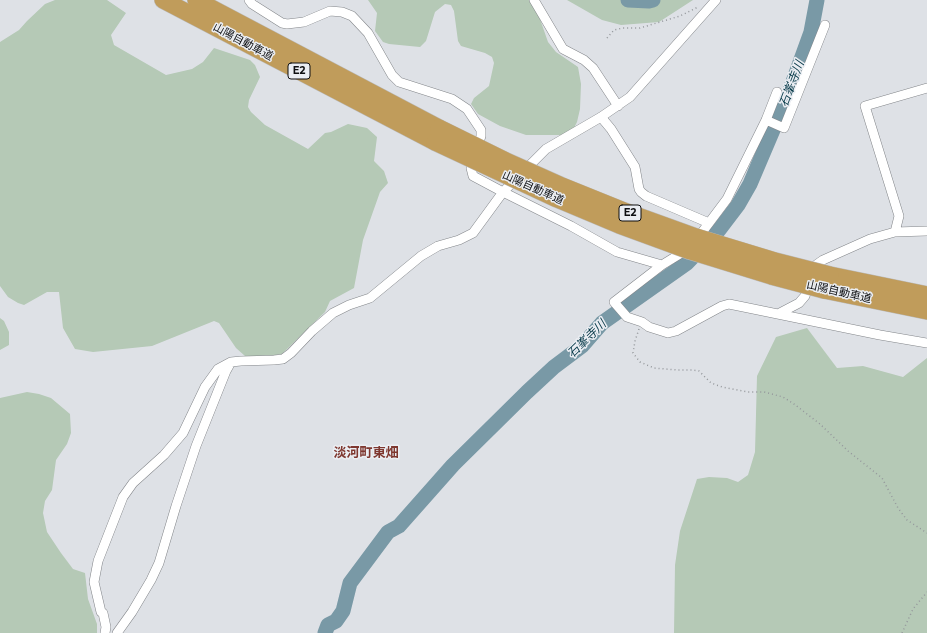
<!DOCTYPE html>
<meta charset="utf-8">
<style>
body{margin:0}
canvas{display:block;background:#dee1e6}
</style>
<canvas width="927" height="633"></canvas>
<script>
const c = document.querySelector('canvas').getContext('2d');
c.lineJoin = 'round';
function fillPath(path, color) { c.fillStyle = color; c.fill(path, 'evenodd'); }
const poly = rows => new Path2D(rows.map(r => 'M' + r).join(''));
function strokePath(path, color, width, dash) { c.strokeStyle = color; c.lineWidth = width; c.lineCap = dash ? 'butt' : 'round'; c.setLineDash(dash || []); c.stroke(path); }
function write(font, color, halo, rows, align = 'center') {
  c.font = font + ' Montserrat,"Noto Sans JP",sans-serif'; c.lineWidth = 3; c.setLineDash([]); c.textBaseline = 'middle'; c.strokeStyle = halo; c.fillStyle = color; for (const [text, x, y, turn = 0] of rows) {
    c.save(); c.translate(x, y); c.rotate((+turn || 0) * Math.PI / 180); c.textAlign = isNaN(turn) ? turn : align; if (halo) c.strokeText(text, 0, 0); c.fillText(text, 0, 0); c.restore();
  }
}
const green = poly([
 [55,0,107,0,126,13,111,35,114,45,166,75,192,69,203,62,214,48,250,60,255,65,260,77,249,100,248,107,251,112,265,125,308,149,325,133,331,132,348,124,367,128,377,137,374,161,384,171,388,183,380,192,363,240,354,288,330,301,325,312,282,354,258,358,245,356,236,348,219,323,214,321,152,346,93,352,75,349,63,328,59,292,47,292,24,305,18,303,8,297,0,286,0,42,19,30,27,21,45,4],
 [368,0,531,0,534,2,548,42,556,52,578,67,581,84,580,109,577,122,574,128,563,135,526,135,500,126,478,114,471,104,474,98,489,86,494,63,492,57,485,53,461,46,458,41,454,11,451,5,445,4,435,12,426,41,420,47,389,44,383,42,375,31,377,13],
 [567,0,693,0,659,22,621,25,602,20],
 [0,318,4,321,9,332,9,345,0,350],
 [807,328,837,368,863,366,903,377,927,358,927,633,674,633,675,565,680,531,697,479,709,477,727,478,738,482,748,475,755,452,757,376,776,337],
 [27,392,39,394,51,398,70,414,71,433,67,444,56,460,52,490,45,501,43,513,47,532,61,553,73,569,85,573,88,599,97,624,97,633,0,633,0,398]
]);
const river = poly([
 [628,0,649,1,653,0],
 [325,633,328,625,336,621,343,611,350,583,388,532,399,526,453,465,527,392,554,367,582,346,602,323,687,263,719,230,738,205,750,184,790,90,811,32,817,0]
]);
const path = poly([
 [607,38,614,30,623,28,640,28,680,16,698,7],
 [639,329,635,341,633,353,640,362,654,368,677,370,692,370,699,371,711,383,722,387,748,392,764,392,783,397,794,404,820,424,848,451,882,478,898,508,907,520,927,533],
 [902,633,913,609,927,592]
]);
const minor = poly([
 [249,0,252,4,282,23,287,24,304,22,330,11,342,12,352,16,368,33,392,75,399,82,452,99,467,109,481,130,481,136,471,168,473,176,503,192,571,226,617,252,662,265],
 [534,0,563,49,584,60,593,68,618,106],
 [601,117,611,129,635,167,639,189,641,192,646,196,709,223],
 [766,120,784,128,825,25],
 [895,232,899,216,865,106,927,88],
 [697,239,727,199,766,120,777,92],
 [688,249,662,265,614,302,627,317,642,322,649,327,668,333,676,331,722,306,729,304,880,335,927,343],
 [778,314,799,303,805,296,816,265,823,260,870,239,895,232,927,231],
 [105,633,106,627,103,613,101,612,94,582,98,561,123,497,133,483,164,455,183,433,205,387,218,369,231,362,241,361,274,360,283,359,291,353,312,331,333,313,349,305,370,298,421,256,438,246,459,240,473,233,503,192,546,149,601,117,630,97,716,0],
 [117,633,132,612,151,580,159,563,176,506,196,446,226,371,231,362]
]);
const motorway = poly([
 [163,0,435,142],
 [196,0,439,128],
 [830,275,927,295],
 [824,290,927,311]
]);
const motorwayBridge = poly([
 [439,128,506,161,562,186,624,211,696,237,775,261,830,275],
 [435,142,557,199,619,225,690,251,771,276,824,290]
]);
const shields = [
 [299,71,22],
 [630,213,22]
];
const shieldNames = [
 ["E2",299,71],
 ["E2",630,213]
];
const streetNames = [
 ["山陽自動車道",243,42,28],
 ["山陽自動車道",533,188,24],
 ["山陽自動車道",839,292,13]
];
const waterNames = [
 ["石峯寺川",792,84,-69],
 ["石峯寺川",587,339,-44]
];
const quarterNames = [
 ["淡河町東畑",366,453]
];
fillPath(green, '#b5c9b6');
strokePath(river, '#7999a6', 15);
strokePath(minor, '#83868a', 10);
strokePath(motorway, '#bcbcbc', 18);
strokePath(path, '#94979b', 1.5, [1, 3]);
strokePath(minor, '#fff', 9);
strokePath(motorway, '#c09c5b', 17);
strokePath(motorwayBridge, '#bcbcbc', 18, []);
strokePath(motorwayBridge, '#c09c5b', 17);
for (const [x, y, w] of shields) { const box = new Path2D(); box.roundRect(x - w / 2, y - 8, w, 16, 3); c.fillStyle = '#ebeef3'; c.fill(box); strokePath(box, '#0e0f11', 1); }
write('bold 10px', '#0e0f11', null, shieldNames);
write('11px', '#0e0f11', '#ebeef3', streetNames);
write('italic 12px', '#093b4a', '#ebeef3', waterNames);
write('bold 13px', '#7e372f', '#ebeef3', quarterNames);
</script>
